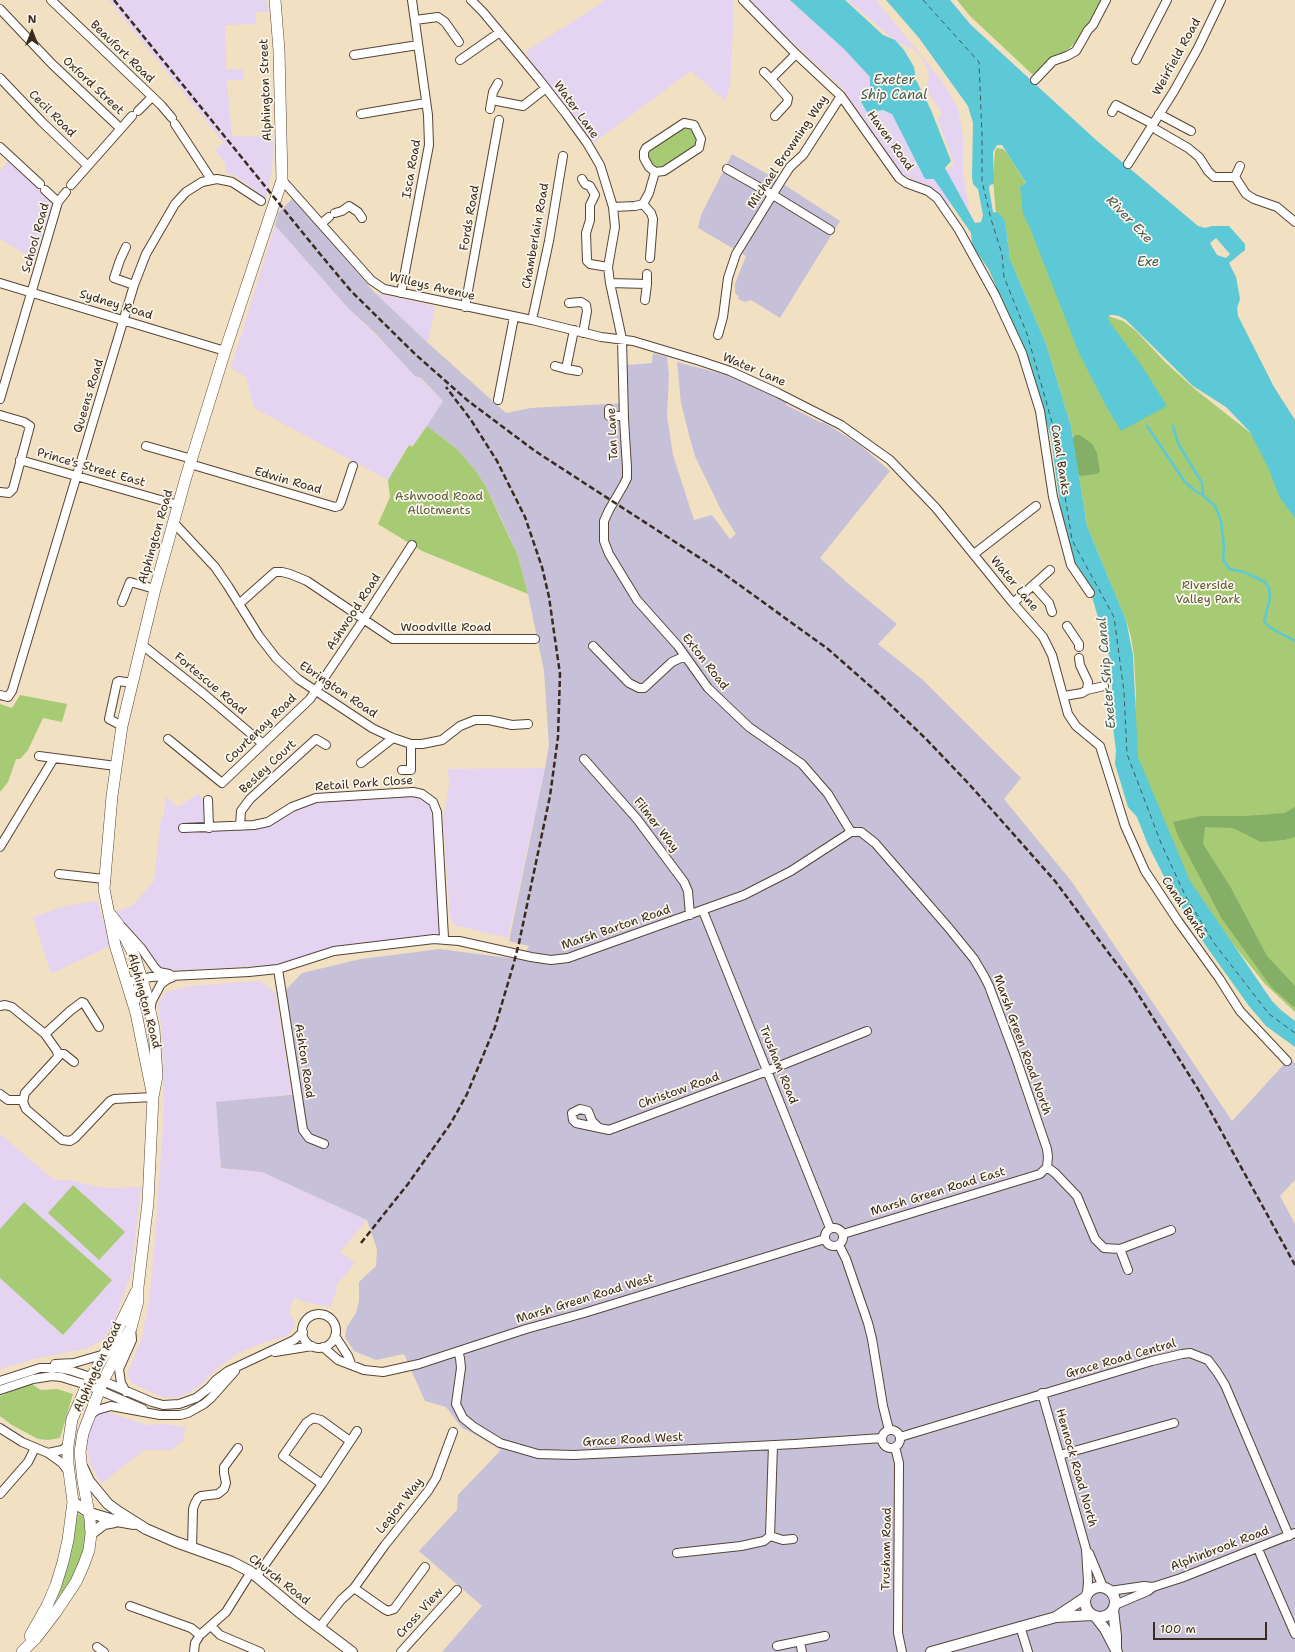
<!DOCTYPE html>
<style>
body{margin:0}
#map{position:relative;width:1295px;height:1652px;overflow:hidden;background:#f1e0c2;font-family:"Shantell Sans",sans-serif}
canvas{display:block}
.north{position:absolute;left:12px;top:12px;width:40px;height:40px;-webkit-text-stroke:3px #fbf7ec;paint-order:stroke;rotate:0deg;font-size:11px;font-weight:700;line-height:16px;text-align:center;color:#3b2a1e}
.north::after{content:'';display:block;margin:auto;width:14px;height:18px;background:#3b2a1e;clip-path:polygon(50% 0,100% 100%,50% 72%,0 100%)}
.scale{position:absolute;left:1153px;top:1622px;width:114px;height:18px;box-sizing:border-box;border:2px solid #3b2a1e;border-top:0;padding-left:5px;font-size:12px;line-height:14px;white-space:nowrap;color:#3b2a1e;-webkit-text-stroke:3px #fbf7ec;paint-order:stroke}
</style>
<div id="map">
<canvas width="1295" height="1652"></canvas>
<div class="north">N</div>
<div class="scale">100 m</div>
</div>
<script>
const c = document.querySelector('canvas').getContext('2d');
c.lineJoin = 'round';
function fillPath(path, color) { c.fillStyle = color; c.fill(path, 'evenodd'); }
const poly = rows => new Path2D(rows.map(r => 'M' + r).join(''));
function strokePath(path, color, width, dash) { c.strokeStyle = color; c.lineWidth = width; c.lineCap = dash ? 'butt' : 'round'; c.setLineDash(dash || []); c.stroke(path); }
function write(font, color, halo, rows, align = 'center') {
  c.font = font + ' "Shantell Sans",sans-serif'; c.lineWidth = 3.5; c.setLineDash([]); c.textBaseline = 'middle'; c.strokeStyle = halo; c.fillStyle = color; for (const [text, x, y, turn = 0] of rows) {
    c.save(); c.translate(x, y); c.rotate((+turn || 0) * Math.PI / 180); c.textAlign = isNaN(turn) ? turn : align; if (halo) c.strokeText(text, 0, 0); c.fillText(text, 0, 0); c.restore();
  }
}
const built = poly([
 [109,0,266,0,269,12,255,12,256,24,225,25,226,69,243,69,244,80,227,80,232,136,274,137,272,170,266,199,235,175,225,173,225,164,215,150,224,143],
 [606,0,733,0,734,8,730,86,725,101,691,71,585,149,562,115,538,87,530,74,527,70,534,65,525,52],
 [747,0,790,0,844,49,870,77,870,87,861,102,867,111,883,110,892,113,928,179,934,179,951,204,946,208,933,188,903,175,843,89],
 [847,0,876,0,942,81,958,108,963,138,963,172,966,192,970,212,948,178,947,171,954,163,937,118,943,114,930,96,927,86,929,76,927,68,921,57,912,48,898,43],
 [8,161,53,202,35,260,0,239,0,171],
 [275,225,348,308,444,402,412,447,408,445,388,480,254,408,246,377,231,368],
 [375,293,435,306,428,343],
 [545,768,508,938,454,925,450,917,443,818,449,786,448,769],
 [199,793,204,802,204,829,268,824,295,811,324,799,418,795,433,807,442,937,344,947,307,955,277,965,162,971,155,964,114,912,132,906,154,881,161,818,164,816,165,798,166,797,178,807],
 [97,901,111,945,51,974,33,917,61,907],
 [260,981,275,992,292,1094,216,1103,221,1168,262,1172,367,1220,340,1252,355,1263,336,1286,337,1288,331,1307,309,1303,294,1298,289,1313,295,1322,293,1329,287,1336,268,1341,240,1352,216,1369,202,1384,189,1393,175,1398,163,1397,131,1383,132,1381,127,1375,142,1337,149,1301,156,1226,164,1108,162,1030,158,1005,166,992,189,986],
 [0,1134,54,1180,73,1180,91,1186,109,1188,141,1187,131,1274,114,1321,103,1340,88,1348,34,1359,0,1369],
 [96,1411,104,1411,147,1425,165,1424,186,1427,182,1442,171,1450,144,1450,101,1484,90,1463,87,1447,87,1422]
]);
const industrial = poly([
 [732,154,774,178,840,221,780,318,751,300,745,302,738,299,739,297,735,293,735,284,746,256,698,228,701,215],
 [293,198,375,293,428,343,506,413,531,408,627,403,627,365,652,363,653,353,667,357,669,374,667,416,673,455,694,520,712,515,730,539,736,534,722,512,695,456,689,435,681,403,677,362,734,377,787,401,786,405,820,422,825,423,860,445,890,471,820,558,851,586,897,624,878,644,923,680,1021,778,1004,799,1072,882,1232,1121,1287,1061,1290,1059,1295,1063,1295,1180,1280,1196,1295,1224,1295,1652,440,1652,442,1652,482,1606,419,1551,457,1510,458,1495,501,1450,467,1430,462,1428,446,1407,425,1401,404,1354,376,1360,354,1351,345,1337,347,1327,356,1313,359,1301,359,1282,376,1266,377,1249,367,1220,262,1172,221,1168,216,1102,300,1094,286,990,302,973,361,959,440,949,523,960,529,946,509,941,545,768,549,745,544,671,528,594,518,556,501,518,485,485,476,471,457,449,427,426,443,401,421,378,415,376,375,333,348,308,275,225,278,213],
 [618,490,624,494,611,516,605,511]
]);
const green = poly([
 [957,0,1103,0,1089,28,1072,46,1064,53,1051,59,1033,75,970,16],
 [684,128,692,129,696,134,697,141,694,147,661,168,654,167,650,164,648,158,649,153,654,147],
 [997,148,1003,149,1007,153,1108,316,1123,321,1136,331,1166,363,1196,390,1253,435,1295,513,1295,1012,1265,984,1193,894,1171,847,1137,755,1135,716,1136,693,1134,656,1131,637,1126,620,1087,526,1071,426,1046,344,1010,259,1005,221,996,216,993,178,995,151],
 [427,426,457,449,476,471,485,485,518,556,528,594,422,551,378,524,390,497,388,480,409,445,412,447],
 [20,695,67,704,62,722,43,718,28,750,20,759,16,759,8,782,0,792,0,704,12,708],
 [73,1185,125,1232,99,1260,48,1213],
 [24,1202,112,1280,63,1335,0,1278,0,1229],
 [30,1383,41,1390,57,1389,73,1394,60,1438,48,1440,38,1439,12,1425,0,1416,0,1396],
 [76,1513,87,1518,85,1544,79,1565,69,1583,54,1603,69,1561]
]);
const forest = poly([
 [1076,435,1080,435,1092,444,1097,453,1100,472,1096,474,1081,476,1076,473,1071,440],
 [1295,807,1295,837,1284,840,1261,842,1233,828,1205,827,1203,844,1231,888,1267,956,1295,986,1295,1008,1272,988,1222,919,1178,836,1173,822,1201,816,1246,816,1285,813]
]);
const water = poly([
 [790,0,845,0,883,35,895,40,904,50,914,67,916,80,931,110,951,161,945,168,975,223,981,222,983,215,978,189,973,184,972,177,973,123,968,106,919,38,886,0,950,0,971,25,1096,140,1198,226,1205,228,1212,226,1229,226,1245,244,1245,250,1229,263,1236,277,1240,299,1237,308,1238,316,1274,387,1295,420,1295,518,1280,498,1268,467,1250,432,1226,407,1193,386,1126,320,1119,316,1113,315,1110,315,1108,318,1111,324,1140,363,1167,406,1121,431,1105,404,1079,353,1030,228,1023,214,1020,187,1026,183,1002,145,997,145,993,152,994,184,990,185,989,188,993,212,999,213,1005,221,1010,259,1046,344,1071,426,1087,526,1126,620,1133,655,1138,757,1190,881,1272,1001,1281,1010,1295,1021,1295,1047,1266,1026,1249,1006,1206,946,1172,892,1148,845,1137,817,1128,807,1115,764,1116,750,1112,720,1112,671,1110,659,1091,593,1072,564,1060,520,1061,512,1051,438,1029,362,994,289,996,286,989,270,972,245,971,233,934,179,926,179,924,177,892,114,883,110,867,112,861,102,870,87,870,77,844,49],
 [1216,238,1230,254,1226,258,1217,255,1210,243]
]);
const stream = poly([
 [1147,426,1185,482,1194,490,1203,495,1215,506,1221,521,1224,547,1223,560,1230,569,1244,572,1252,576,1265,582,1269,588,1270,599,1264,621,1269,627,1295,641],
 [1173,426,1178,443,1202,483,1203,495]
]);
const ferry = poly([
 [923,0,979,62,982,135,982,181,991,219,1002,254,1004,277,1027,334,1055,433,1072,540,1114,617,1124,692,1127,754,1161,843,1185,895,1214,943,1269,1014,1295,1033]
]);
const minor = poly([
 [51,0,161,105,172,118],
 [471,0,483,12,538,78,566,114,587,143,600,165,613,207,615,227,608,267,610,283,622,339,624,419,627,468,627,478,623,486,609,510,604,521,604,541,609,554,637,600,678,646,708,688,749,727,802,764,828,794,851,832],
 [743,0,796,54,841,96,899,178,906,183,928,191,937,198,959,230,995,295,1022,353,1040,411,1053,497,1071,565,1090,593],
 [0,9,52,64,120,128],
 [415,20,438,17,445,22,459,42],
 [354,55,418,45],
 [460,60,500,32],
 [1136,60,1167,0],
 [764,72,771,79],
 [0,78,42,122,88,166],
 [1035,80,1053,61,1067,56,1076,51,1088,30,1093,25,1106,0],
 [492,100,523,106,546,88],
 [490,109,493,92,498,83],
 [138,111,152,97],
 [1112,112,1116,105,1153,124],
 [361,114,426,103],
 [1159,114,1191,131],
 [775,116,787,103,788,98,771,79,796,54],
 [175,124,211,179],
 [1157,130,1188,148,1199,157,1208,171,1214,177,1235,177],
 [0,147,40,184],
 [1128,164,1174,91,1198,48,1221,0],
 [1240,166,1235,177,1246,194,1254,199,1277,207,1295,222],
 [727,169,773,195,830,230],
 [582,179,585,184,590,186,595,195,590,205,590,220,586,233,587,261,590,264,608,267],
 [282,180,371,280,384,289,532,320,601,337,633,341,700,361,730,371,778,393,841,425,890,460,936,508,1013,603,1043,637,1052,655,1068,714,1076,726,1100,746,1125,826,1145,871,1178,921,1219,978,1240,1011,1287,1061],
 [71,185,132,116],
 [45,190,58,202],
 [643,204,649,193,655,172,649,167,644,158,644,152,646,148,684,123,694,125,701,139,699,148,664,171,655,172],
 [613,207,635,206,643,204,651,213,653,219,650,258],
 [335,213,342,211,349,206,358,212,362,218],
 [322,223,329,217],
 [126,247,120,260,114,278,134,285],
 [0,283,225,351],
 [610,283,647,284,647,274],
 [401,293,429,145,428,115,412,0],
 [645,300,647,284],
 [569,303,581,302,586,305,587,311,583,333],
 [465,307,499,120],
 [532,320,549,241,563,156],
 [718,335,723,317,728,278,736,254,781,181,790,167,803,155,841,96],
 [555,366,566,369,574,330],
 [566,369,578,371],
 [0,399,58,202,66,192],
 [498,400,514,317],
 [609,409,609,416,624,416],
 [0,415,24,422,30,426,13,489,9,493,0,492],
 [146,446,192,459],
 [20,460,178,505],
 [190,464,335,507,339,506,341,502,353,466],
 [174,523,215,567,228,586,259,636,276,658,298,679,372,728,393,738,411,744,422,744,442,740,460,726,475,720,489,720,512,725,528,724],
 [974,554,1036,506],
 [1033,585,1049,603,1052,612],
 [122,602,130,582,155,589],
 [1013,603,1050,570],
 [239,604,275,572,282,572,290,574,307,581,393,639,535,639],
 [1067,626,1079,644,1079,647],
 [141,644,204,694,263,744],
 [593,646,629,683,639,688,644,688,672,662,685,656],
 [1087,690,1104,686],
 [0,695,8,697,12,691,134,285,146,254,175,204,186,192,202,182,217,179,232,182,261,201],
 [1064,696,1082,693,1087,690,1088,682,1080,665,1079,658],
 [122,726,109,719,117,682,119,681,132,683],
 [168,739,222,783,310,699,364,619,412,545],
 [39,756,116,766],
 [584,759,637,819,684,882,688,891,690,915],
 [361,763,393,738],
 [402,770,411,770,411,744],
 [208,800,209,828],
 [240,826,241,811,250,799,316,739,326,745],
 [183,828,254,825,268,822,292,807,316,798,413,792,422,794,433,802,437,812,444,938],
 [0,847,54,758],
 [59,874,104,879],
 [703,911,830,1228],
 [122,927,141,948,155,968,159,972,169,974],
 [278,969,303,1130,309,1138,324,1144],
 [126,982,151,977,249,972,278,969,334,951,434,939,459,941,531,957,551,960,568,958,744,895,791,871,851,832,861,832,875,843,948,927,974,959,984,976,989,986,1016,1058,1047,1149,1048,1157,1047,1167,1040,1174,843,1234],
 [135,1002,136,989,145,980],
 [0,1006,5,1005,12,1007,45,1034,57,1051,58,1057,25,1093,23,1102,26,1109,62,1140,70,1141,75,1138,110,1101,114,1099,153,1097],
 [150,1010,152,1001,161,984,168,979,173,977],
 [45,1034,70,1011,82,1002,84,1003,99,1027],
 [58,1054,64,1054,74,1062],
 [0,1094,8,1100,23,1100],
 [598,1127,592,1121,588,1111,580,1109,572,1113,573,1120,576,1123,609,1130,767,1071,867,1031],
 [1047,1167,1055,1173,1077,1196,1095,1239,1104,1248,1120,1249,1171,1230],
 '825 1237a9 9 0 1 1 18 0a9 9 0 1 1-18 0Z',
 [839,1245,846,1259,868,1323,872,1339,883,1406,889,1430],
 [1120,1249,1128,1270],
 '302 1331a17 17 0 1 1 34 0a17 17 0 1 1-34 0Z',
 [335,1336,348,1356,351,1364],
 [323,1347,338,1360,364,1370,383,1372,419,1364,526,1329,584,1313,825,1239],
 [275,1352,312,1346],
 [458,1352,460,1358,461,1368,456,1404,463,1418,474,1427,500,1443,538,1454,574,1455,795,1444,882,1438],
 [55,1364,74,1363,105,1354],
 [0,1381,40,1368,58,1368,69,1370,103,1381,152,1402,163,1405,179,1404,196,1398,209,1388,216,1380,228,1371,294,1340,303,1332],
 [0,1390,33,1379,52,1376,61,1377,87,1385,143,1409],
 [126,1392,121,1383,119,1369,132,1340,131,1328],
 [1042,1393,1086,1549,1088,1582,1087,1593],
 [90,1415,97,1410,111,1406,160,1415,180,1415,188,1413,204,1404,211,1398,235,1371],
 [0,1428,22,1442,48,1453,62,1463,68,1471],
 '882 1439a9 9 0 1 1 18 0a9 9 0 1 1-18 0Z',
 [900,1437,1152,1361,1182,1354,1190,1353,1208,1360,1217,1372,1225,1385,1289,1536],
 [895,1447,899,1463,898,1633,902,1652],
 [48,1453,62,1450,68,1446],
 [1060,1455,1174,1423],
 [322,1484,283,1456,306,1423,313,1418,321,1420,350,1441],
 [0,1494,28,1462,35,1448],
 [770,1536,783,1540,793,1539],
 [192,1548,193,1509,195,1503,198,1498,201,1496,218,1494,224,1489,226,1483,224,1473,224,1467,238,1448],
 [1258,1549,1295,1634],
 [677,1553,741,1546,764,1541,770,1536,773,1445],
 [1089,1553,1103,1587],
 [256,1577,322,1484,357,1431],
 [354,1588,384,1609,388,1611,394,1609,425,1567],
 [1110,1591,1144,1586,1153,1587,1181,1578,1295,1533],
 [1115,1605,1148,1591,1153,1587],
 [130,1606,191,1628,200,1635],
 [211,1626,220,1635,260,1652],
 [1020,1626,1028,1652],
 [319,1628,341,1600,354,1588,385,1545,428,1491,436,1478,453,1432],
 [800,1641,802,1652],
 [777,1646,825,1636],
 [97,1647,104,1652],
 [194,1652,195,1643,200,1635,226,1612,251,1572],
 [401,1652,457,1590]
]);
const major = poly([
 [83,1468,89,1481,108,1504,119,1512,146,1529,176,1542,232,1562,251,1572,299,1612,352,1652],
 [73,1502,90,1513,117,1521,134,1524],
 [91,1534,104,1524,115,1522],
 '1085 1602a15 15 0 1 1 30 0a15 15 0 1 1-30 0Z',
 [1113,1610,1116,1636,1116,1649],
 [1095,1616,1105,1629,1117,1652],
 [1056,1617,1086,1597],
 [931,1652,1056,1617,1092,1615]
]);
const highway = poly([
 [153,1097,136,1013,115,945,104,889,112,796,122,726,155,589,186,477,225,351,282,180,279,50,275,0],
 [30,1636,47,1606,56,1585,63,1562,68,1540,73,1502,68,1464,68,1446,72,1419,87,1385,111,1343,136,1292],
 [22,1652,36,1638,56,1612,76,1582,84,1564,89,1550,91,1534,90,1519,83,1481,80,1452,83,1433,103,1381,131,1328,138,1301,138,1287,148,1202,153,1097,157,1076,154,1029,146,993,135,957,118,924,110,914]
]);
const rail = poly([
 [114,0,320,254,351,291,415,354,467,400,535,451,720,571,828,649,878,693,926,739,969,784,1055,881,1131,983,1198,1089,1295,1265],
 [361,1243,408,1184,451,1123,467,1094,495,1027,513,966,519,943,550,796,558,737,560,674,549,597,542,567,525,517,497,461,471,420,446,387]
]);
const streetNames = [
 ["Beaufort Road",122,52,44],
 ["Weirfield Road",1177,57,-61],
 ["Oxford Street",93,86,43],
 ["Alphington Street",266,90,-92],
 ["Water Lane",576,110,54],
 ["Cecil Road",52,114,45],
 ["Haven Road",890,141,54],
 ["Michael Browning Way",788,152,-56],
 ["Isca Road",412,169,-80],
 ["Fords Road",470,218,-80],
 ["Chamberlain Road",536,236,-80],
 ["School Road",36,238,-74],
 ["Willeys Avenue",432,287,13],
 ["Sydney Road",116,305,17],
 ["Water Lane",754,370,23],
 ["Queens Road",89,396,-73],
 ["Tan Lane",613,434,-93],
 ["Canal Banks",1060,460,81],
 ["Prince's Street East",91,468,16],
 ["Edwin Road",288,481,16],
 ["Alphington Road",156,537,-74],
 ["Water Lane",1014,584,50],
 ["Ashwood Road",354,612,-57],
 ["Woodville Road",446,628],
 ["Exton Road",705,662,52],
 ["Fortescue Road",210,684,40],
 ["Ebrington Road",338,690,34],
 ["Courtenay Road",261,729,-44],
 ["Besley Court",268,767,-43],
 ["Retail Park Close",364,784,-4],
 ["Filmer Way",656,825,52],
 ["Canal Banks",1184,908,56],
 ["Marsh Barton Road",616,928,-19],
 ["Alphington Road",144,1001,75],
 ["Marsh Green Road North",1022,1045,70],
 ["Ashton Road",304,1061,81],
 ["Trusham Road",778,1065,68],
 ["Christow Road",679,1091,-20],
 ["Marsh Green Road East",938,1192,-17],
 ["Marsh Green Road West",585,1299,-17],
 ["Grace Road Central",1121,1359,-16],
 ["Alphington Road",98,1367,-65],
 ["Grace Road West",633,1440,-3],
 ["Hennock Road North",1076,1468,74],
 ["Legion Way",400,1506,-52],
 ["Trusham Road",887,1549,-89],
 ["Alphinbrook Road",1220,1549,-21],
 ["Church Road",279,1580,38],
 ["Cross View",420,1613,-48]
];
const parkNames = [
 ["Ashwood Road",439,497],
 ["Allotments",439,511],
 ["Riverside",1208,586],
 ["Valley Park",1208,600]
];
const waterNames = [
 ["Exeter",894,81],
 ["Ship Canal",894,96],
 ["River Exe",1129,220,46],
 ["Exe",1148,263],
 ["Exeter Ship Canal",1107,673,-95]
];
fillPath(built, '#e4d3f1');
fillPath(industrial, '#c6c0d9');
fillPath(green, '#a7ca74');
fillPath(forest, '#85ae66');
fillPath(water, '#5dc8d6');
strokePath(stream, '#5dc8d6', 2.5);
strokePath(ferry, '#455955', 1, [5, 4]);
strokePath(minor, '#564537', 10);
strokePath(major, '#564537', 12);
strokePath(highway, '#564537', 12);
strokePath(minor, '#fff', 8);
strokePath(major, '#fff', 10);
strokePath(highway, '#fff', 11);
strokePath(rail, '#3b2a1e', 2.5, [6, 3]);
write('12px', '#3b2a1e', '#fbf7ec', streetNames);
write('12px', '#5b5a38', '#fbf7ec', parkNames);
write('italic 13px', '#455955', '#fbf7ec', waterNames);
</script>
